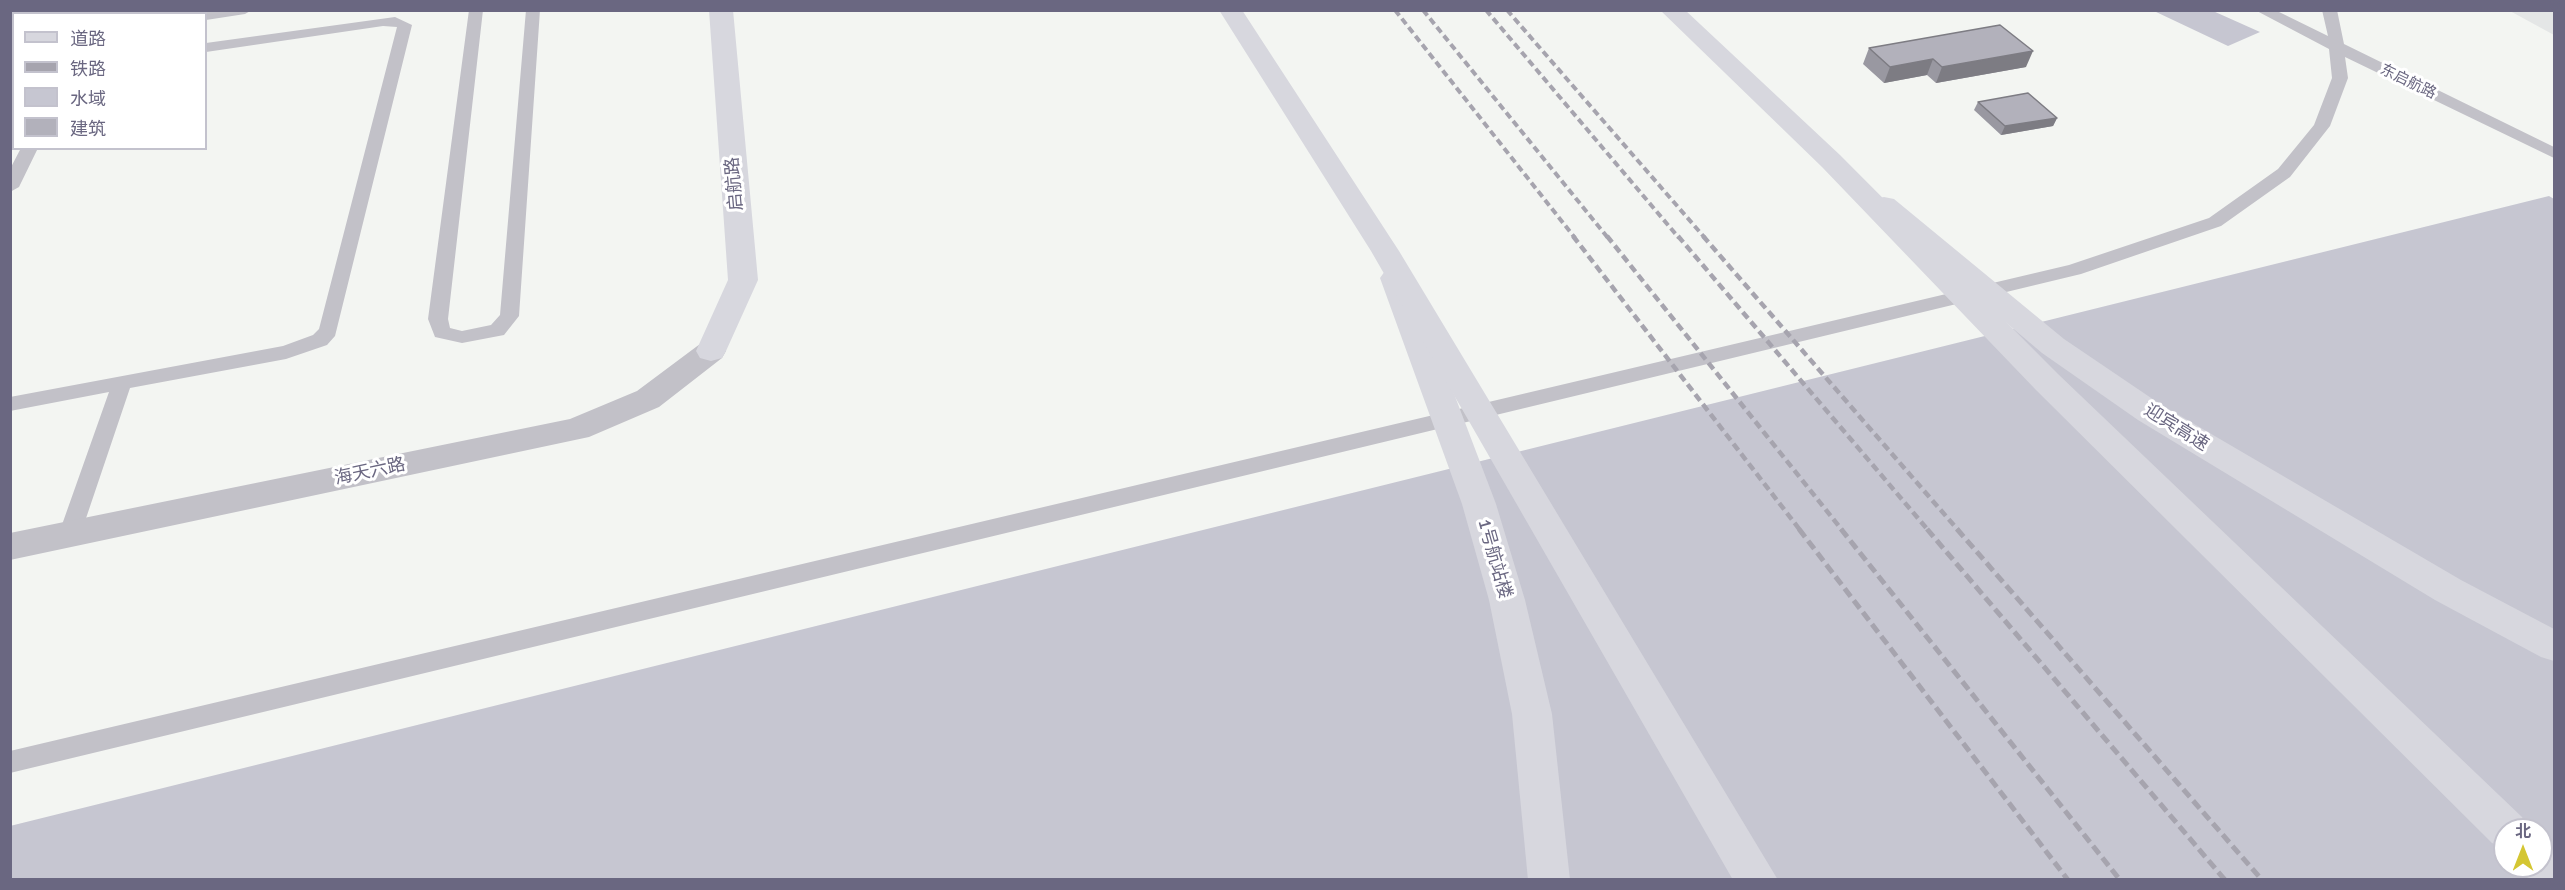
<!DOCTYPE html>
<meta charset="utf-8">
<style>
body{margin:0}
#map{position:relative;width:2565px;height:890px;overflow:hidden;background:#f3f5f2;font-family:Signika,"Noto Sans SC",sans-serif}
canvas{display:block}
.frame{position:absolute;inset:0;border:12px solid #6a6781;pointer-events:none}
.legend{position:absolute;left:12px;top:12px;width:195px;height:138px;box-sizing:border-box;background:#fff;border:2px solid #c3c2cd;margin:0;padding:8px 10px;list-style:none;font-size:18px;color:#6a6781}
.legend li{display:flex;align-items:center;gap:12px;height:30px}
.legend b{width:30px;border:2px solid #c3c2cd}
.north{position:absolute;left:2493px;top:818px;width:60px;height:60px;box-sizing:border-box;background:#fff;border:2px solid #c3c2cd;border-radius:50%;rotate:0deg;font-size:16px;font-weight:700;line-height:24px;text-align:center;color:#6a6781}
.north::after{content:'';display:block;margin:auto;width:21px;height:27px;background:#d4c633;clip-path:polygon(50% 0,100% 100%,50% 72%,0 100%)}
</style>
<div id="map">
<canvas width="2565" height="890"></canvas>
<div class="frame"></div>
<ul class="legend">
<li><b style="height:8px;background:#d7d7de"></b>道路</li>
<li><b style="height:8px;background:#a6a4ae"></b>铁路</li>
<li><b style="height:16px;background:#c6c6d1"></b>水域</li>
<li><b style="height:16px;background:#b2b1bb"></b>建筑</li>
</ul>
<div class="north">北</div>
</div>
<script>
const c = document.querySelector('canvas').getContext('2d');
c.lineJoin = 'round';
function fillPath(path, color) { c.fillStyle = color; c.fill(path, 'evenodd'); }
const poly = rows => new Path2D(rows.map(r => 'M' + r).join(''));
function strokePath(path, color, width, dash) { c.strokeStyle = color; c.lineWidth = width; c.lineCap = dash ? 'butt' : 'round'; c.setLineDash(dash || []); c.stroke(path); }
function write(font, color, halo, rows, align = 'center') {
  c.font = font + ' Signika,"Noto Sans SC",sans-serif'; c.lineWidth = 6; c.setLineDash([]); c.textBaseline = 'middle'; c.strokeStyle = halo; c.fillStyle = color; for (const [text, x, y, turn = 0] of rows) {
    c.save(); c.translate(x, y); c.rotate((+turn || 0) * Math.PI / 180); c.textAlign = isNaN(turn) ? turn : align; if (halo) c.strokeText(text, 0, 0); c.fillText(text, 0, 0); c.restore();
  }
}
const built = poly([
 [2510,11,2554,11,2554,35]
]);
const water = poly([
 [2154,11,2213,11,2260,32,2228,46],
 [2549,196,2554,199,2554,879,11,880,10,826],
 [2505,830,2541,830,2541,866,2505,866]
]);
const lane = poly([
 [112,10,126,10,126,14,111,14,112,10],
 [213,10,252,10,245,14,206,20,206,14,200,14,213,10],
 [469,10,483,10,448,319,450,328,462,331,491,325,500,315,526,10,540,10,519,316,504,335,462,343,435,337,428,319,469,10],
 [2255,10,2275,10,2328,36,2322,10,2337,10,2344,44,2554,147,2554,158,2345,57,2348,78,2330,126,2290,177,2221,226,2081,274,10,773,10,751,2069,265,2209,218,2278,169,2314,125,2332,78,2329,49,2255,10],
 [395,17,412,25,335,336,327,345,286,359,130,388,80,536,77,542,69,545,61,542,58,536,109,392,10,411,10,397,283,346,313,335,319,329,397,27,383,26,206,52,206,43,395,17],
 [21,148,38,148,19,187,10,192,10,169,21,148]
]);
const street = poly([
 [711,341,722,344,726,351,722,358,659,407,589,437,10,560,10,533,570,419,637,391,700,344,711,341]
]);
const secondary = poly([
 [709,10,733,10,758,280,726,351,722,358,711,361,700,358,696,351,728,280,709,10]
]);
const primary = poly([
 [1884,197,1894,199,2064,339,2160,404,2461,580,2554,629,2554,661,2541,657,2435,600,2138,420,2042,353,1874,211,1870,205,1874,199,1884,197],
 [1395,269,1405,271,1410,278,1496,504,1525,600,1552,714,1570,880,1528,880,1512,714,1489,600,1462,504,1380,278,1385,271,1395,269]
]);
const highway = poly([
 [1219,10,1242,10,1399,251,1778,880,1733,880,1371,251,1219,10],
 [1660,10,1685,10,1840,155,2058,374,2522,817,2528,830,2505,830,2505,848,2492,843,2036,390,1822,167,1660,10],
 [2541,843,2554,849,2554,880,2529,880,2521,866,2541,866,2541,843]
]);
const railFar2 = poly([
 [1395,10,1575,238],
 [1423,10,1608,238],
 [1486,10,1679,238],
 [1507,10,1705,238]
]);
const railFar1 = poly([
 [1573,236,1800,530],
 [1607,236,1842,530],
 [1678,236,1928,530],
 [1703,236,1958,530]
]);
const rail = poly([
 [1799,529,2068,880],
 [1841,529,2120,880],
 [1927,529,2225,880],
 [1957,529,2262,880]
]);
const wall = poly([
 [1869,48,2026,67,1936,83,1927,75,1884,83,1863,64],
 [1978,102,2057,118,2053,126,2001,135,1974,110]
]);
const shadedWall = poly([
 [2033,51,2026,67,1936,83,1942,67],
 [1933,59,1927,75,1884,83,1890,67],
 [2057,118,2053,126,2001,135,2005,126]
]);
const building = poly([
 [2000,25,2033,51,1942,67,1933,59,1890,67,1869,48,2000,25],
 [2028,93,2057,118,2005,126,1978,102,2028,93]
]);
const farStreetnames = [
 ["东启航路",2408,82,26]
];
const streetNames = [
 ["启航路",735,184,-95],
 ["迎宾高速",2176,428,32],
 ["海天六路",370,472,-12],
 ["1号航站楼",1494,559,74]
];
fillPath(built, '#e4e6e6');
fillPath(water, '#c6c6d1');
fillPath(lane, '#c2c1c8');
fillPath(street, '#c2c1c8');
fillPath(secondary, '#d7d7de');
fillPath(primary, '#d7d7de');
fillPath(highway, '#d7d7de');
strokePath(railFar2, '#a6a4ae', 4, [7, 4]);
strokePath(railFar1, '#a6a4ae', 4.5, [8, 4.5]);
strokePath(rail, '#a6a4ae', 5, [10, 5]);
fillPath(wall, '#9998a1');
fillPath(shadedWall, '#7d7c83');
fillPath(building, '#b2b1bb');
strokePath(building, '#7d7c83', 1.5);
write('15px', '#6a6781', '#fff', farStreetnames);
write('18px', '#6a6781', '#fff', streetNames);
</script>
